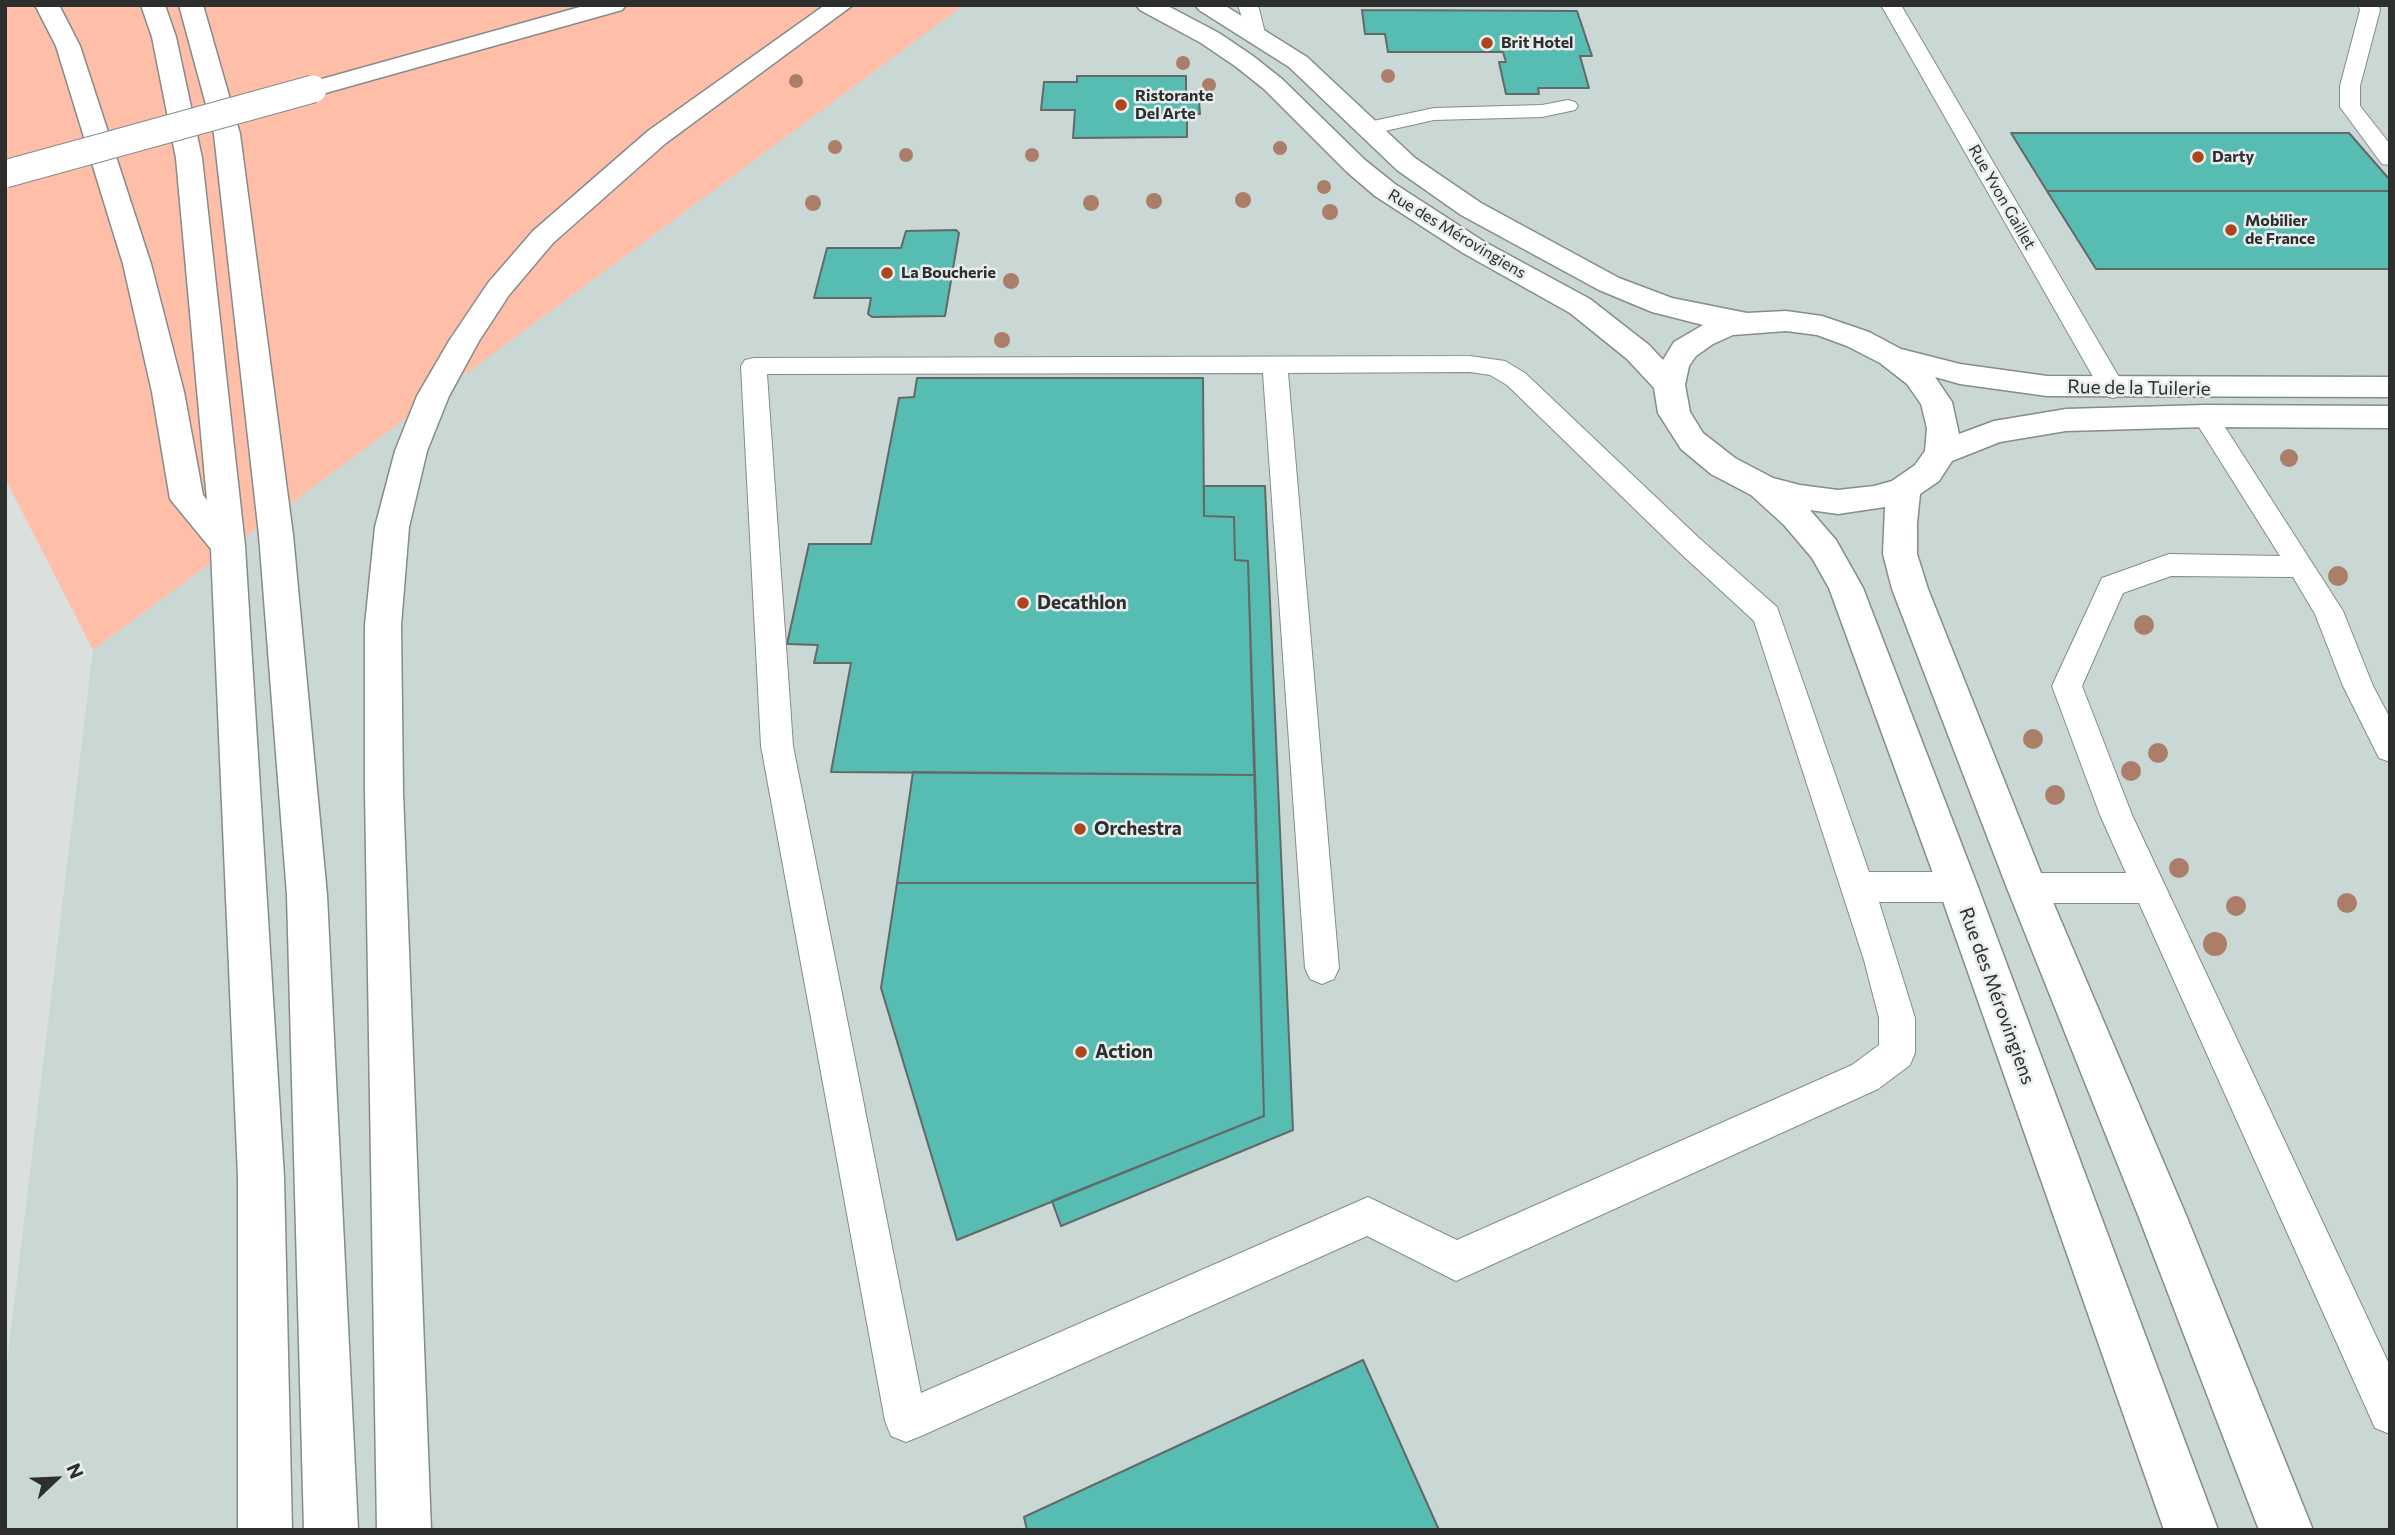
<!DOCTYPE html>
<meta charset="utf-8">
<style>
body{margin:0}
#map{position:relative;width:2395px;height:1535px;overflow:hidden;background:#dbe0df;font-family:Commissioner,sans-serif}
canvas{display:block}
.frame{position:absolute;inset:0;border:7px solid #2d2f2e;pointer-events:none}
.north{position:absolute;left:21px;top:1444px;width:70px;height:70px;-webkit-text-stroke:5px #e8eded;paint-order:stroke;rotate:67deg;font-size:19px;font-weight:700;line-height:28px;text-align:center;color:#2d2f2e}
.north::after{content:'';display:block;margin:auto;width:24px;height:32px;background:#2d2f2e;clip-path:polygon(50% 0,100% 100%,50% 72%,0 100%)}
</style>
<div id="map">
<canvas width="2395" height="1535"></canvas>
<div class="frame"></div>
<div class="north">N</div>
</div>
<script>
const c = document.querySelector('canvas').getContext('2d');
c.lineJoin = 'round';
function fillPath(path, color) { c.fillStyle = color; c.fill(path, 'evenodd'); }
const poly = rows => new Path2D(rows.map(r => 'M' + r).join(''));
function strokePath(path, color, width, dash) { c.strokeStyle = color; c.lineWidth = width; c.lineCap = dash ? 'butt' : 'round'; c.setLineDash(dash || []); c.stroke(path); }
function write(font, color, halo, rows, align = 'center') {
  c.font = font + ' Commissioner,sans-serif'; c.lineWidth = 5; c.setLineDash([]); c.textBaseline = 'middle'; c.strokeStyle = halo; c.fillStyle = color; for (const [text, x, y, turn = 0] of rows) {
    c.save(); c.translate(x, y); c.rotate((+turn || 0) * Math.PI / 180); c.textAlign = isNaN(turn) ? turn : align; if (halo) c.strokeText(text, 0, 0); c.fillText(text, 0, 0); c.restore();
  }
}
const built = poly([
 [964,5,2390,5,2390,1530,5,1530,5,1379,93,650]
]);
const green = poly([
 [5,5,964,5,93,650,5,478]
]);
const building = poly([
 [1362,10,1577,11,1592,56,1580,56,1589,88,1538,88,1539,94,1506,94,1499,62,1506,62,1503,52,1388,52,1385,34,1365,34,1362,10],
 [1077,76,1186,76,1186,101,1199,101,1200,114,1187,113,1187,137,1073,138,1075,110,1041,110,1044,82,1077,82,1077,76],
 [2011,133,2349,133,2390,180,2390,191,2047,191,2011,133],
 [2047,191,2390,191,2390,269,2096,269,2047,191],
 [906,231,956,230,959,233,945,316,872,317,868,314,871,298,814,298,827,248,901,248,906,231],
 [917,378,1203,378,1204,516,1234,517,1235,560,1248,561,1255,775,831,772,851,663,814,663,818,645,787,644,809,544,871,544,899,398,914,397,917,378],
 [1204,486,1265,486,1293,1130,1061,1226,1052,1201,1264,1116,1248,561,1235,560,1234,517,1204,516,1204,486],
 [913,772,1255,775,1258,883,897,883,913,772],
 [897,883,1258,883,1264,1116,957,1240,881,988,897,883],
 [1363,1360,1439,1530,1027,1530,1024,1517,1363,1360]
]);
const service = poly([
 [1238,5,1258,5,1265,33,1262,37,1248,37,1238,5],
 [1881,5,1901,5,2126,389,2122,395,2113,398,2104,395,2100,389,1881,5],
 [2358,5,2378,5,2380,10,2360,86,2360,106,2390,144,2390,165,2382,164,2340,107,2340,86,2360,10,2358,5],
 [1568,100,1575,102,1578,106,1575,110,1542,117,1434,120,1367,135,1359,134,1356,129,1359,124,1434,108,1542,105,1568,100],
 [1470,356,1505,361,1525,373,1699,538,1777,607,1869,872,1958,872,1970,877,1975,887,1970,897,1958,902,1879,902,1915,1018,1915,1053,1910,1065,1878,1089,1456,1281,1367,1236,921,1436,906,1442,891,1436,885,1421,761,746,741,366,745,360,754,358,1470,356],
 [1470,372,1490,375,1507,385,1679,552,1754,621,1864,960,1879,1018,1879,1045,1852,1065,1457,1240,1368,1197,921,1393,793,746,767,374,1263,373,1305,968,1310,979,1322,984,1334,979,1339,968,1288,373,1470,372],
 [2205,407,2214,410,2343,611,2373,686,2390,718,2390,762,2379,758,2343,686,2315,614,2293,577,2171,576,2123,593,2082,686,2132,815,2390,1366,2390,1434,2375,1428,2139,903,2027,903,2015,898,2010,888,2015,878,2027,873,2126,873,2100,815,2052,686,2102,578,2169,554,2280,556,2192,416,2196,410,2205,407]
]);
const minor = poly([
 [1136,5,1166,5,1219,33,1253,56,1282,79,1365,160,1395,184,1483,241,1590,299,1649,345,1663,360,1674,342,1703,325,1652,312,1599,290,1461,215,1397,170,1289,67,1199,10,1195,5,1224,5,1307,57,1415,158,1481,203,1619,278,1672,298,1747,313,1786,311,1822,316,1869,332,1901,349,1960,364,2047,376,2390,377,2390,397,2047,396,1960,384,1935,377,1952,402,1959,434,1994,421,2066,409,2205,405,2390,406,2390,428,2205,427,2066,431,2000,442,1952,461,1939,481,1920,494,1917,523,1917,554,1928,589,2047,888,2186,1215,2313,1530,2259,1530,2138,1215,2007,888,1892,589,1883,554,1885,507,1838,514,1810,510,1836,540,1863,588,1978,887,2218,1530,2164,1530,1938,887,1829,588,1812,558,1784,525,1751,495,1711,474,1681,449,1658,413,1654,388,1627,359,1570,313,1463,253,1375,196,1347,172,1264,89,1235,66,1201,43,1140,10,1136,5],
 [1786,331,1817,335,1847,346,1880,363,1907,384,1921,404,1927,428,1925,451,1915,465,1892,481,1874,486,1838,490,1800,485,1773,478,1735,458,1703,433,1690,412,1685,385,1689,366,1696,356,1713,344,1733,335,1786,331]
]);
const trunk = poly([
 [35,5,59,5,80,46,151,264,184,392,203,495,207,500,176,158,152,37,141,5,165,5,176,37,202,158,245,546,284,1177,292,1530,238,1530,238,1177,211,549,170,499,152,392,123,264,56,46,35,5],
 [179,5,203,5,240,134,293,535,327,895,358,1530,304,1530,287,895,259,535,214,134,179,5],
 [587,5,626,5,622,10,322,94,313,97,304,94,300,89,304,84,587,5],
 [825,5,853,5,666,143,553,243,509,295,479,341,449,396,427,451,409,527,401,625,403,792,431,1530,377,1530,365,792,365,625,375,527,395,451,417,396,449,341,488,283,533,231,648,131,825,5]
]);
const trunkBridge = poly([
 [5,174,313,89]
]);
const trees = [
 [1183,63,7],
 [1388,76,7],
 [796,81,7],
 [1209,85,7],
 [835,147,7],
 [1280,148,7],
 [906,155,7],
 [1032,155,7],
 [1324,187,7],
 [1243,200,8],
 [1154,201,8],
 [813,203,8],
 [1091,203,8],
 [1330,212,8],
 [1011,281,8],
 [1002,340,8],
 [2289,458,9],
 [2338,576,10],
 [2144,625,10],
 [2033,739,10],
 [2158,753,10],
 [2131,771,10],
 [2055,795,10],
 [2179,868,10],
 [2347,903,10],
 [2236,906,10],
 [2215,944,12]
];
const markers = [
 [1487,43,7,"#ac461d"],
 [1121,105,7,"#ac461d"],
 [2198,157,7,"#ac461d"],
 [2231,230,7,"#ac461d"],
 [887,273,7,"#ac461d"],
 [1023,603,7,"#ac461d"],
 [1080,829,7,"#ac461d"],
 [1081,1052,7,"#ac461d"]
];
const farPoinames = [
 ["Brit Hotel",1501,43],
 ["Ristorante",1135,96],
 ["Del Arte",1135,114],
 ["Darty",2212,157],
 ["Mobilier",2245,221],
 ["de France",2245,239],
 ["La Boucherie",901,273]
];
const farStreetnames = [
 ["Rue Yvon Gaillet",2002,197,60],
 ["Rue des Mérovingiens",1457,234,31]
];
const streetNames = [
 ["Rue de la Tuilerie",2139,388,1],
 ["Rue des Mérovingiens",1997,996,70]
];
const poiNames = [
 ["Decathlon",1037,603],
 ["Orchestra",1094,829],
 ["Action",1095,1052]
];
fillPath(built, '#c9d7d5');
fillPath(green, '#febea7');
fillPath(building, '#57bcb1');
strokePath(building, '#646968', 2);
strokePath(service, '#868b8b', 2);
strokePath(minor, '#868b8b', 3);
strokePath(trunk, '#868b8b', 3);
fillPath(service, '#fff');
fillPath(minor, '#fff');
fillPath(trunk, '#fff');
strokePath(trunkBridge, '#868b8b', 29, []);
strokePath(trunkBridge, '#fff', 27);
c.fillStyle = '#ab7e69';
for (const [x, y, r] of trees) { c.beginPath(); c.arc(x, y, r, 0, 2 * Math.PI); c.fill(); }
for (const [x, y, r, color] of markers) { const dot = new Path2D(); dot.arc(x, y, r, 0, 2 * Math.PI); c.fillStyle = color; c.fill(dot); strokePath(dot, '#e8eded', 2.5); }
write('bold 16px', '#2d2f2e', '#e8eded', farPoinames, 'left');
write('16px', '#2d2f2e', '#e8eded', farStreetnames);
write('19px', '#2d2f2e', '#e8eded', streetNames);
write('bold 19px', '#2d2f2e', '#e8eded', poiNames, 'left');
</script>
